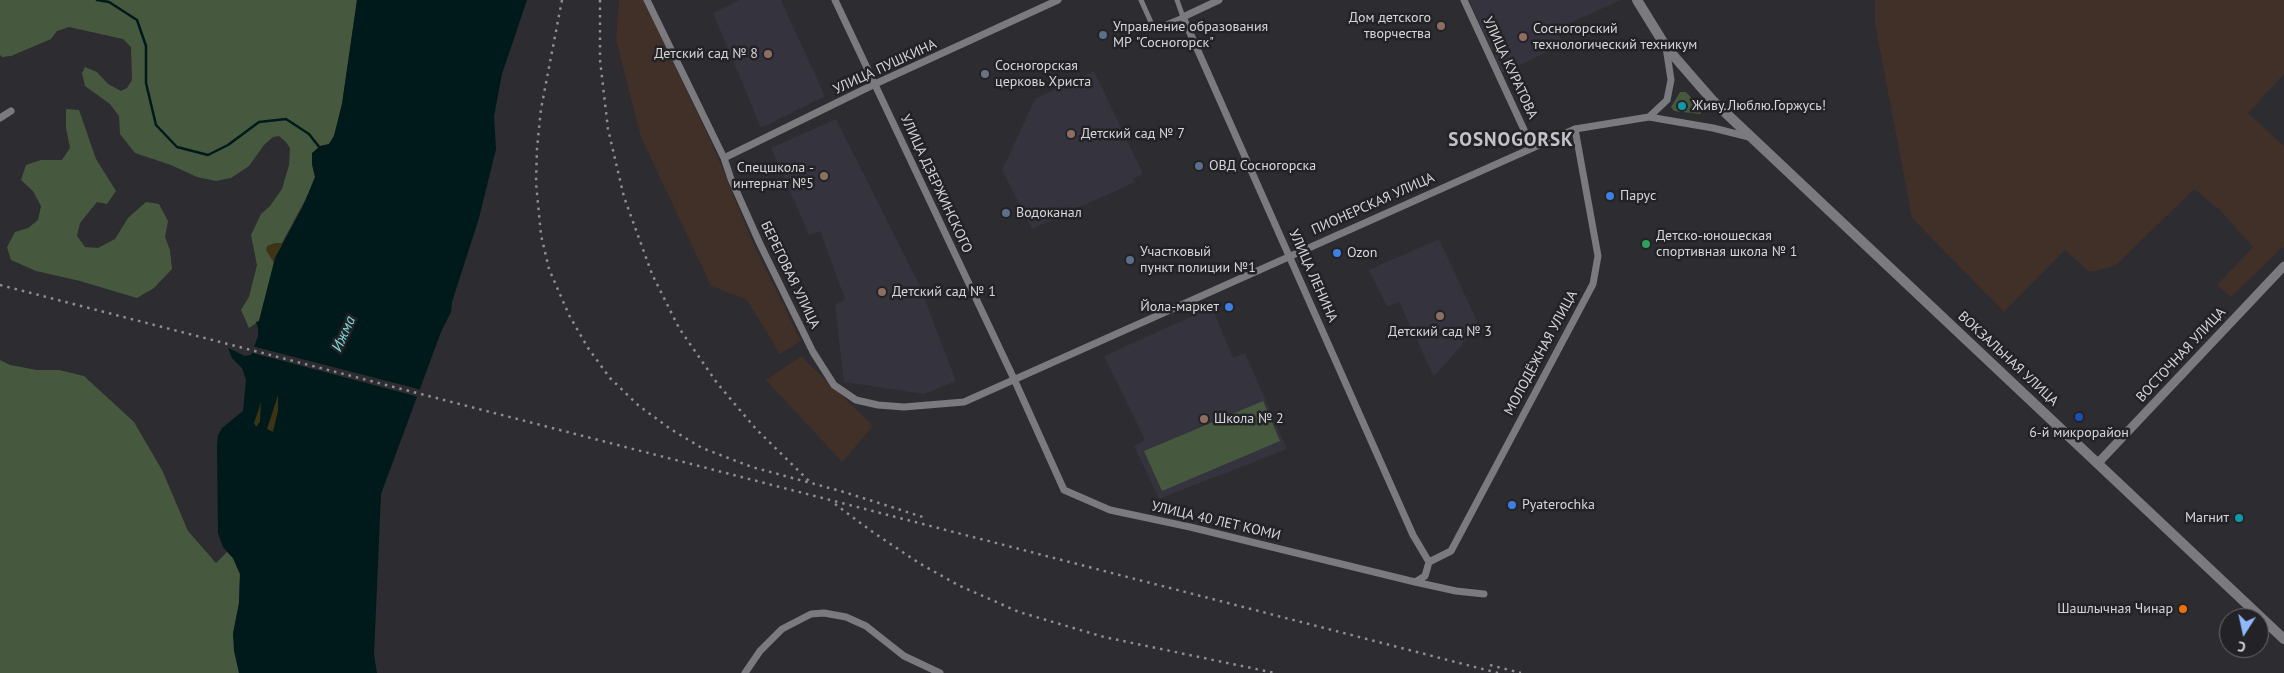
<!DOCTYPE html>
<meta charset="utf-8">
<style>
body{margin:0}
#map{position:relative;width:2284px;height:673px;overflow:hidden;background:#2d2c31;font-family:"PT Sans",sans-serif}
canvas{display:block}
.north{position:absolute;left:2219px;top:608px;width:50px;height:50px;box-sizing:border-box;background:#232327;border:1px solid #6b6b6e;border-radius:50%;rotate:190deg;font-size:14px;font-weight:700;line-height:20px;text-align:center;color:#d6d6d9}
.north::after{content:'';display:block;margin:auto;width:18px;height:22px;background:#90b8fd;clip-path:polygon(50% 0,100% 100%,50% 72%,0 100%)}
</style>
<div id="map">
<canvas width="2284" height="673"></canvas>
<div class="north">С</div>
</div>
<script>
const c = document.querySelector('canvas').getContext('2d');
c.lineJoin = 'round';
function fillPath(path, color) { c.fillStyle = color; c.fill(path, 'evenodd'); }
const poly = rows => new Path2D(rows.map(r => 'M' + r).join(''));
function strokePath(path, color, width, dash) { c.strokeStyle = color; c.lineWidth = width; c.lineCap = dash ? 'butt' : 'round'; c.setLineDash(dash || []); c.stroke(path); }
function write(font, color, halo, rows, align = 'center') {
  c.font = font + ' "PT Sans",sans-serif'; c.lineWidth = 5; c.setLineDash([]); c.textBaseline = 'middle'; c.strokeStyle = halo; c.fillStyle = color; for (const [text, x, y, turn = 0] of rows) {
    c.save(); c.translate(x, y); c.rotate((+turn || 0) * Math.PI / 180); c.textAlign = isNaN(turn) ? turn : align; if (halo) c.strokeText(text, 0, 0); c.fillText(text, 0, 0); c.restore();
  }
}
const built = poly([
 [739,0,781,0,825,96,761,128,713,13],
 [1469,0,1621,0,1557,29,1563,45,1502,73],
 [1094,71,1143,174,1133,179,1135,182,1032,229,1002,170,1035,99],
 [836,119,919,284,956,381,924,394,844,382,835,305,845,299,820,231,809,235,771,148],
 [1439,239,1479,325,1434,377,1399,302,1387,307,1369,270],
 [1212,307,1233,358,1245,353,1287,449,1159,499,1134,446,1145,440,1104,356]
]);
const industrial = poly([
 [619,0,644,0,716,153,752,241,801,341,780,354,747,300,711,286,641,137,616,40],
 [1875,0,2284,0,2284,74,2248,113,2284,146,2284,246,2231,297,2217,285,2253,247,2221,211,2194,189,2115,266,2090,272,2065,250,2004,312,1912,218,1875,24],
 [801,356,873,426,842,462,766,380]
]);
const green = poly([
 [0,0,357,0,342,104,334,136,329,144,320,146,312,164,315,177,310,191,282,243,274,263,259,321,249,328,241,310,249,297,257,265,251,235,261,214,270,206,282,189,289,165,290,148,286,142,279,136,273,137,264,145,249,166,231,178,216,181,197,177,171,165,135,153,120,134,119,116,110,104,85,86,82,73,85,67,97,72,108,84,121,91,127,88,132,80,131,47,123,39,69,27,57,31,51,39,11,56,2,57,0,55],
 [1680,92,1686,92,1703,110,1700,114,1674,111,1671,107],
 [66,109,79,110,96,159,116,191,107,204,97,202,80,223,77,236,85,247,98,248,115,239,128,218,146,202,159,204,168,221,165,237,170,250,172,269,154,288,137,298,80,281,36,271,11,260,7,247,15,232,28,228,38,220,41,206,33,191,21,180,26,165,41,160,62,160,70,148,66,128],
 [0,360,10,365,37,370,59,370,84,376,134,422,162,470,188,531,216,563,227,552,233,558,240,574,239,603,233,634,239,673,0,673],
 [1263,401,1280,441,1162,491,1144,451]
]);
const sand = poly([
 [275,243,282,243,274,263,266,250,267,246],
 [278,393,278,411,273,433,267,429],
 [261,402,260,422,256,427,254,423]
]);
const water = poly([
 [357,0,527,0,502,74,494,116,496,149,479,218,452,302,451,312,441,332,381,494,374,655,377,673,239,673,234,651,233,634,239,603,240,574,233,558,223,547,218,533,217,445,218,435,222,428,243,411,246,380,242,368,232,358,228,348,245,356,251,355,258,336,258,328,256,322,259,321,275,258,303,206,315,177,312,164,312,153,320,146,329,144,334,136,342,104],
 [278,395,278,411,273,432,267,429],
 [261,402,260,422,256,427,254,423]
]);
const pier = poly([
 [252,346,298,358,422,390,419,397,249,352]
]);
const stream = poly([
 [97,0,109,2,137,20,146,46,146,83,156,125,177,147,208,155,228,145,259,122,286,119,309,134,320,148]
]);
const pedestrian = poly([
 [1141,0,1154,29,1183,17,1177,0]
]);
const minor = poly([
 [647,0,724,158,731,179,760,244,813,352,834,385,856,400,878,405,904,407,964,402,1575,129,1649,117,1713,128,1749,137],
 [835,0,1014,379,1064,490,1110,510,1190,527,1415,582,1456,591,1484,594],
 [1219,0,1183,17,1413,535,1429,562],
 [1464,0,1532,147],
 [1649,117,1667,100,1671,80,1666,47],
 [0,118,11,111],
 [724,158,875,84,1058,0],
 [1429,562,1451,551,1593,284,1598,256,1575,129],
 [1415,582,1425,576,1429,562],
 [745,673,760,651,782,629,811,614,824,613,846,617,866,626,904,656,940,673]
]);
const tertiary = poly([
 [2098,463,2284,266]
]);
const secondary = poly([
 [1637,0,1666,47,1713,101,2284,639]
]);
const rail = poly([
 [562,0,541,109,537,148,536,183,541,235,549,269,569,315,588,348,610,378,638,405,669,428,702,448,752,467,844,492,926,518],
 [600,0,600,60,608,129,624,197,652,274,679,328,717,383,756,429,809,481],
 [0,285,1498,673],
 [835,504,874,533,919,563,958,585,1019,612,1104,637,1275,673],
 [1490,665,1521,673]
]);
const markers = [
 [1441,26,5,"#8d6e63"],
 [1103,35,5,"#5c6f8a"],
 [1523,37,5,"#8d6e63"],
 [768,54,5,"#8d6e63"],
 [985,74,5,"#6b7280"],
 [1682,106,5,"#0f9aa8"],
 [1071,134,5,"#8d6e63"],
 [1199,166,5,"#5c6f8a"],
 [824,176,5,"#8d6e63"],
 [1610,196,5,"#3f7fe0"],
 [1006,213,5,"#5c6f8a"],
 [1646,244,5,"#2e9e5b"],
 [1337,253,5,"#3f7fe0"],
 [1130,260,5,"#5c6f8a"],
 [882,292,5,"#8d6e63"],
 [1229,307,5,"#3f7fe0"],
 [1440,316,5,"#8d6e63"],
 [2079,417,5,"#1a4fb4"],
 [1204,419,5,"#8d6e63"],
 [1512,505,5,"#3f7fe0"],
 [2239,518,5,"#0f9aa8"],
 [2183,609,5,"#e8710a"]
];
const poiNames = [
 ["Дом детского",1431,18,"right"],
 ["творчества",1431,34,"right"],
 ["Управление образования",1113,27],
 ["МР \"Сосногорск\"",1113,43],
 ["Сосногорский",1533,29],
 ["технологический техникум",1533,45],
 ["Детский сад № 8",758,54,"right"],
 ["Сосногорская",995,66],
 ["церковь Христа",995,82],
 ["Живу.Люблю.Горжусь!",1692,106],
 ["Детский сад № 7",1081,134],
 ["ОВД Сосногорска",1209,166],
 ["Спецшкола -",814,168,"right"],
 ["интернат №5",814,184,"right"],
 ["Парус",1620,196],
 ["Водоканал",1016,213],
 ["Детско-юношеская",1656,236],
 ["спортивная школа № 1",1656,252],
 ["Участковый",1140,252],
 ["пункт полиции №1",1140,268],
 ["Ozon",1347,253],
 ["Детский сад № 1",892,292],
 ["Йола-маркет",1219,307,"right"],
 ["Детский сад № 3",1440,332,"center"],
 ["Школа № 2",1214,419],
 ["6-й микрорайон",2079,433,"center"],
 ["Pyaterochka",1522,505],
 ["Магнит",2229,518,"right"],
 ["Шашлычная Чинар",2173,609,"right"]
];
const streetNames = [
 ["УЛИЦА ПУШКИНА",885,67,-25],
 ["УЛИЦА КУРАТОВА",1510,68,65],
 ["УЛИЦА ДЗЕРЖИНСКОГО",936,184,65],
 ["ПИОНЕРСКАЯ УЛИЦА",1373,204,-24],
 ["БЕРЕГОВАЯ УЛИЦА",790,275,64],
 ["УЛИЦА ЛЕНИНА",1313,276,66],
 ["МОЛОДЁЖНАЯ УЛИЦА",1541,353,-62],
 ["ВОСТОЧНАЯ УЛИЦА",2181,355,-47],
 ["ВОКЗАЛЬНАЯ УЛИЦА",2008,359,43],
 ["УЛИЦА 40 ЛЕТ КОМИ",1216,521,13]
];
const waterNames = [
 ["Ижма",344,334,-66]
];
const districtNames = [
 ["SOSNOGORSK",1511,141]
];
fillPath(built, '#34333e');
fillPath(industrial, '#413027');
fillPath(green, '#46593e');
fillPath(sand, '#3c3414');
fillPath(water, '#00191a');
fillPath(pier, '#2d2c31');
strokePath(stream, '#00191a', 2.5);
strokePath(pedestrian, '#7a7a7f', 5);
strokePath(minor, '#7a7a7f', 7);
strokePath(tertiary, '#7a7a7f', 9);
strokePath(secondary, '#7a7a7f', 10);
strokePath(rail, '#8f8e92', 2.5, [2.5, 5]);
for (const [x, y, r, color] of markers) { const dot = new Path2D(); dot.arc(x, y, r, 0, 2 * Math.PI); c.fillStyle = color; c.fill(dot); strokePath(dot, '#232327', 2); }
write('14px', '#d6d6d9', '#232327', poiNames, 'left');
write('14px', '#d6d6d9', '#232327', streetNames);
write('italic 15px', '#7edada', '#232327', waterNames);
c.letterSpacing = '1px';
write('bold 19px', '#c2c2c8', '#232327', districtNames);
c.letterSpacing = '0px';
</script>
